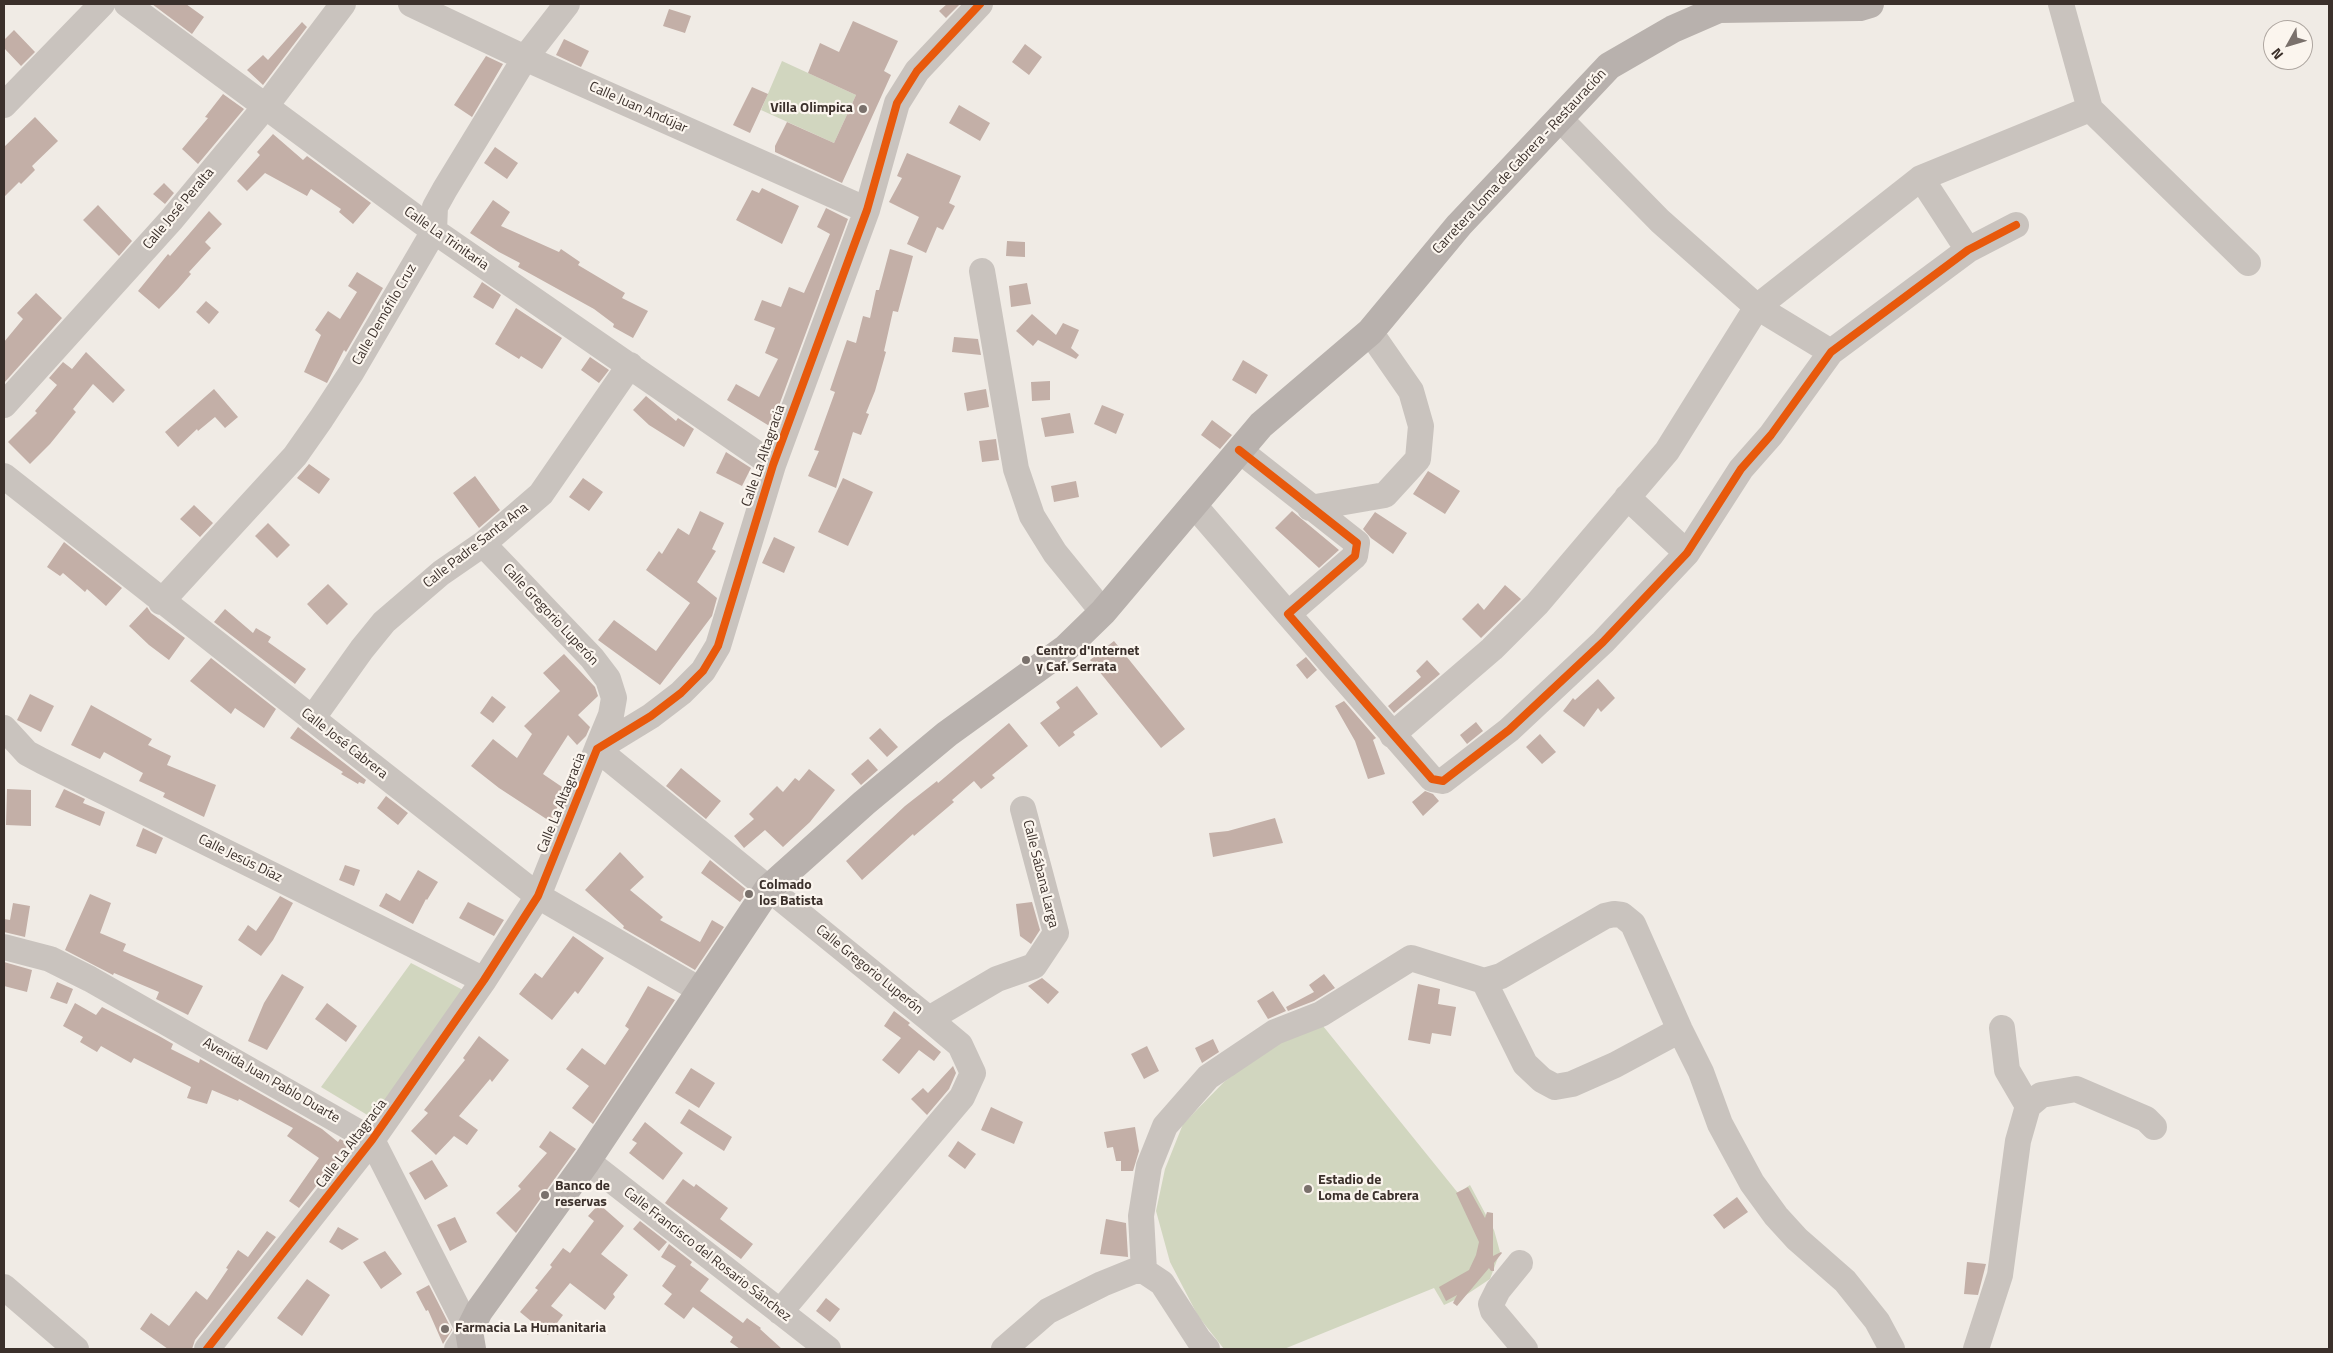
<!DOCTYPE html>
<meta charset="utf-8">
<style>
body{margin:0}
#map{position:relative;width:2333px;height:1353px;overflow:hidden;background:#f0ebe5;font-family:"Titillium Web",sans-serif}
canvas{display:block}
.frame{position:absolute;inset:0;border:5px solid #3b302b;pointer-events:none}
.north{position:absolute;left:2263px;top:20px;width:50px;height:50px;box-sizing:border-box;background:#fbf5ee;border:1px solid #aea6a0;border-radius:50%;rotate:231deg;font-size:14px;font-weight:700;line-height:20px;text-align:center;color:#3b302b}
.north::after{content:'';display:block;margin:auto;width:18px;height:22px;background:#7a716c;clip-path:polygon(50% 0,100% 100%,50% 72%,0 100%)}
</style>
<div id="map">
<canvas width="2333" height="1353"></canvas>
<div class="frame"></div>
<div class="north">N</div>
</div>
<script>
const c = document.querySelector('canvas').getContext('2d');
c.lineJoin = 'round';
function fillPath(path, color) { c.fillStyle = color; c.fill(path, 'evenodd'); }
const poly = rows => new Path2D(rows.map(r => 'M' + r).join(''));
function strokePath(path, color, width, dash) { c.strokeStyle = color; c.lineWidth = width; c.lineCap = dash ? 'butt' : 'round'; c.setLineDash(dash || []); c.stroke(path); }
function write(font, color, halo, rows, align = 'center') {
  c.font = font + ' "Titillium Web",sans-serif'; c.lineWidth = 4.5; c.setLineDash([]); c.textBaseline = 'middle'; c.strokeStyle = halo; c.fillStyle = color; for (const [text, x, y, turn = 0] of rows) {
    c.save(); c.translate(x, y); c.rotate((+turn || 0) * Math.PI / 180); c.textAlign = isNaN(turn) ? turn : align; if (halo) c.strokeText(text, 0, 0); c.fillText(text, 0, 0); c.restore();
  }
}
const green = poly([
 [782,61,856,95,834,143,761,110],
 [411,963,463,990,374,1119,321,1087],
 [1323,1026,1458,1193,1470,1185,1494,1230,1500,1252,1490,1279,1466,1295,1444,1305,1434,1288,1284,1349,1224,1349,1198,1316,1170,1262,1156,1211,1165,1169,1183,1124,1224,1082,1270,1046]
]);
const building = poly([
 [152,4,186,4,204,17,192,34],
 [947,4,960,4,946,18,939,11],
 [669,9,691,16,685,33,663,26],
 [853,21,898,41,884,71,891,75,842,183,775,152,775,146,787,122,834,143,856,95,808,73,820,43,839,52],
 [302,22,307,27,263,85,247,70,263,55,268,60],
 [14,30,35,52,21,66,4,48,4,40],
 [564,39,589,51,581,67,556,55],
 [1025,44,1042,57,1029,75,1012,62],
 [486,56,503,64,472,117,454,105],
 [752,87,768,94,750,133,733,125],
 [223,94,244,109,198,164,182,149,208,118,205,117],
 [959,105,990,123,980,141,949,123],
 [35,117,58,141,32,166,35,170,21,184,19,182,4,197,4,147],
 [273,134,303,160,307,156,371,203,353,224,339,212,341,209,311,189,307,196,265,173,247,191,237,181,260,155,257,152],
 [495,147,518,163,507,179,484,163],
 [907,153,961,176,949,203,955,206,943,230,937,227,926,253,907,244,919,217,889,202,902,178,897,176],
 [164,183,174,193,165,204,153,194],
 [762,188,799,206,782,244,736,220,752,190,759,193],
 [493,200,510,212,501,226,559,252,561,249,580,262,578,265,625,293,622,298,648,311,633,338,613,327,614,324,594,309,518,267,520,263,499,252,470,233],
 [98,205,132,241,119,256,83,220],
 [826,208,848,219,771,427,727,400,736,384,759,397,778,359,765,353,775,328,754,320,762,300,781,307,789,287,804,293,830,234,817,227],
 [209,211,222,224,205,242,211,248,189,272,191,274,178,289,159,309,138,291,168,254,170,256],
 [1007,241,1025,242,1025,257,1006,256],
 [890,249,913,256,898,312,893,311,884,351,886,352,875,391,866,413,869,414,861,435,853,432,836,488,808,476,819,451,814,450,835,392,830,390,847,340,856,343,863,316,870,318,876,290,879,290],
 [357,272,383,288,346,352,344,350,327,383,304,372,321,335,315,330,328,311,340,319,357,292,348,286],
 [482,282,501,295,493,309,473,297],
 [1027,283,1031,304,1011,307,1009,286],
 [36,293,62,318,4,383,4,342,23,319,17,313],
 [206,301,219,312,209,324,196,312],
 [516,308,562,338,542,369,521,356,519,359,495,344],
 [1032,314,1056,335,1063,323,1079,330,1071,348,1079,355,1076,359,1038,340,1033,346,1016,331],
 [954,337,978,339,981,355,952,352],
 [86,352,125,390,113,403,93,384,73,409,76,412,50,444,30,464,8,442,37,413,35,411,57,385,49,378,63,362,72,369],
 [590,357,609,370,599,383,581,370],
 [1243,360,1268,375,1256,394,1232,380],
 [1050,381,1050,400,1032,401,1031,382],
 [214,389,238,417,225,428,215,417,198,431,197,429,178,447,165,432],
 [986,389,989,407,967,411,964,393],
 [646,396,676,421,678,418,694,429,684,447,649,425,633,410],
 [1102,405,1124,414,1116,434,1094,424],
 [1070,413,1074,433,1045,437,1041,418],
 [1212,420,1232,435,1220,449,1201,435],
 [996,439,999,460,982,462,979,441],
 [726,452,751,468,742,486,716,473],
 [309,464,330,479,319,494,297,478],
 [1428,471,1460,491,1445,514,1413,494],
 [475,476,500,510,479,528,453,493],
 [583,478,603,492,589,511,569,497],
 [843,478,873,492,848,546,818,532],
 [1076,481,1079,497,1054,502,1051,486],
 [194,505,213,523,200,537,180,519],
 [700,511,724,523,712,549,716,551,697,582,717,598,712,616,660,685,598,640,614,620,656,651,690,603,646,570,659,551,662,554,678,528,689,535],
 [1292,511,1339,550,1319,568,1275,528],
 [1375,512,1407,533,1393,554,1371,538,1363,529],
 [268,523,290,545,277,558,255,536],
 [774,537,795,547,784,573,762,563],
 [64,542,122,588,106,606,87,589,85,592,63,573,60,576,47,567],
 [328,584,348,604,327,625,307,604],
 [1505,585,1521,599,1481,638,1462,619,1478,603,1484,610],
 [147,607,151,613,185,638,169,660,149,645,129,626],
 [225,609,253,633,256,628,271,637,268,642,306,669,295,684,214,622],
 [1114,641,1185,729,1161,748,1090,660],
 [564,654,595,687,598,696,578,715,590,727,586,736,577,745,568,735,543,774,565,789,551,822,499,788,471,766,493,739,517,758,532,734,524,726,560,691,543,673],
 [1306,657,1317,670,1307,679,1296,665],
 [211,658,276,709,264,728,235,708,231,714,190,681],
 [1427,660,1440,674,1394,713,1388,706,1421,677,1416,671],
 [1598,679,1615,698,1601,712,1598,708,1584,727,1563,711,1573,698,1575,700],
 [1077,686,1098,714,1073,732,1075,735,1059,747,1040,723,1060,708,1056,702],
 [30,694,54,706,41,732,17,720],
 [492,696,506,707,493,723,480,713],
 [1344,701,1376,738,1373,740,1385,774,1368,779,1355,741,1335,706],
 [91,705,152,739,148,745,171,756,167,765,216,785,204,817,163,797,165,793,139,781,143,773,104,752,100,759,71,745],
 [1476,722,1483,731,1467,744,1460,735],
 [1009,723,1028,746,992,775,995,778,981,789,974,781,952,800,954,802,914,836,913,834,862,880,846,861,905,806,937,781,938,783],
 [298,727,366,780,364,784,359,782,358,784,341,774,343,772,290,738],
 [880,728,898,747,887,757,869,738],
 [1540,734,1556,752,1542,764,1526,747],
 [868,759,878,770,861,785,851,774],
 [681,768,721,801,706,819,666,786],
 [809,769,835,790,810,822,783,847,765,830,744,848,734,836,754,819,749,814,777,786,783,792,795,778,799,781],
 [7,789,31,790,31,826,6,825],
 [64,789,85,799,83,803,105,812,100,826,55,807],
 [1425,791,1433,794,1439,801,1423,816,1412,802],
 [386,796,408,813,398,825,377,808],
 [1275,818,1283,843,1213,857,1209,833,1228,831],
 [143,828,163,838,156,854,136,846],
 [620,852,644,877,630,890,663,917,660,920,700,942,712,920,724,927,695,970,623,928,624,926,585,890],
 [710,860,748,891,740,902,701,873],
 [345,865,360,870,354,886,339,880],
 [418,870,438,882,427,900,426,899,413,924,379,906,386,893,400,901],
 [90,894,111,903,100,933,126,944,123,951,203,986,188,1015,156,999,159,992,114,973,113,975,65,950],
 [280,896,293,903,273,940,261,956,238,940,248,925,256,931],
 [468,902,504,920,494,936,459,918],
 [1032,902,1040,930,1031,944,1020,936,1016,904],
 [13,903,30,906,25,937,4,932,4,919,10,920],
 [573,936,604,958,578,994,575,991,552,1020,519,994,535,973,542,978],
 [4,962,32,970,27,992,4,986],
 [282,974,304,987,267,1050,248,1041,264,1003],
 [1324,974,1335,988,1314,1001,1288,1011,1286,1007,1314,992,1309,985],
 [1042,978,1059,992,1048,1004,1028,986],
 [57,982,73,989,67,1004,50,998],
 [1418,984,1440,989,1438,1004,1456,1007,1451,1036,1432,1033,1430,1044,1408,1040],
 [648,986,675,1000,593,1124,572,1108,589,1086,566,1069,582,1048,605,1065,629,1029,625,1026],
 [1273,991,1286,1011,1268,1019,1257,1001],
 [75,1003,96,1015,102,1007,159,1036,173,1044,171,1049,199,1063,200,1059,322,1129,338,1142,340,1139,349,1144,299,1208,289,1201,319,1158,287,1136,293,1128,239,1099,238,1101,212,1090,207,1104,187,1098,191,1087,134,1058,131,1063,101,1046,97,1052,80,1042,83,1037,63,1026],
 [327,1003,357,1026,346,1042,315,1019],
 [894,1011,910,1023,908,1025,941,1052,934,1061,919,1050,899,1074,882,1060,901,1038,884,1026],
 [479,1036,509,1060,492,1082,490,1079,459,1116,478,1130,467,1145,454,1136,436,1155,411,1131,428,1113,424,1110,465,1060,463,1058],
 [1213,1039,1219,1052,1202,1063,1195,1048],
 [1147,1046,1159,1071,1144,1079,1131,1054],
 [953,1066,956,1073,949,1089,927,1115,911,1099,923,1088,928,1093],
 [691,1068,715,1083,699,1108,675,1093],
 [991,1107,1023,1122,1014,1144,981,1130],
 [689,1109,732,1137,724,1151,680,1123],
 [645,1122,683,1153,663,1180,629,1153,637,1143,632,1140],
 [1135,1127,1139,1151,1133,1171,1121,1171,1121,1161,1116,1161,1113,1147,1107,1148,1104,1132],
 [550,1131,576,1149,516,1233,496,1213,521,1189,518,1186,547,1153,539,1147],
 [958,1141,976,1154,965,1169,948,1156],
 [432,1160,448,1186,425,1200,409,1173],
 [683,1179,694,1187,696,1184,728,1208,720,1219,753,1244,741,1259,665,1203],
 [1468,1187,1485,1218,1487,1212,1493,1213,1493,1256,1501,1252,1502,1253,1494,1263,1494,1271,1491,1271,1489,1268,1457,1306,1453,1303,1457,1295,1446,1301,1439,1287,1469,1270,1476,1255,1479,1242,1456,1193],
 [1737,1197,1748,1212,1724,1229,1713,1215],
 [599,1204,624,1226,601,1254,628,1275,613,1294,615,1297,605,1310,570,1283,551,1306,563,1315,548,1335,520,1312,538,1290,535,1288,552,1267,550,1265,563,1248,570,1253,594,1221,588,1216],
 [455,1217,467,1242,450,1251,437,1225],
 [1106,1219,1126,1223,1128,1257,1100,1254],
 [640,1221,667,1242,659,1251,633,1229],
 [338,1227,359,1239,342,1250,329,1242],
 [267,1231,276,1237,195,1340,192,1349,168,1349,140,1329,151,1313,169,1326,196,1291,207,1300,228,1269,226,1268,238,1250,248,1257],
 [669,1244,692,1262,690,1265,709,1279,700,1291,743,1323,747,1318,761,1328,760,1329,782,1349,740,1349,730,1342,733,1337,693,1307,684,1319,664,1304,672,1294,662,1286,676,1266,661,1257],
 [385,1251,402,1274,381,1289,363,1262],
 [1967,1262,1986,1264,1978,1295,1964,1294],
 [307,1279,330,1295,302,1336,277,1318],
 [429,1285,452,1330,443,1344,428,1310,426,1311,416,1292],
 [826,1298,840,1309,830,1322,816,1311]
]);
const minor = poly([
 [127,4,434,231,773,465],
 [411,4,525,58,867,210],
 [4,105,102,4],
 [2090,109,2248,263],
 [1559,118,1660,221,1757,307,1831,352],
 [1921,178,1968,250],
 [982,271,1016,469,1032,516,1055,553,1103,612],
 [4,405,172,219,265,107,343,4],
 [1239,450,1357,543,1355,556,1288,614,1432,779,1443,781,1509,730,1603,642,1687,553,1741,469,1771,435,1831,352,1968,250,2016,225],
 [4,476,538,896,700,990],
 [1627,497,1687,553],
 [1193,504,1288,614],
 [1310,508,1385,495,1418,459,1421,426,1411,391,1370,332],
 [483,544,592,658,608,679,614,698,611,715,597,749,929,1019,960,1045,973,1073,962,1097,780,1312],
 [161,602,295,456,321,419,351,373,434,231,435,207,445,189,525,58,567,4],
 [312,719,362,649,384,622,441,573,483,544,541,494,630,365],
 [4,728,27,753,42,761,484,980],
 [1392,735,1492,649,1537,604,1667,451,1757,307,1921,178,2090,109,2061,4],
 [4,947,50,959,90,979,372,1140,469,1331,457,1349],
 [1484,981,1525,1064,1542,1080,1555,1087,1572,1084,1615,1065,1680,1030],
 [929,1019,997,979,1034,966,1056,933,1023,809],
 [2002,1028,2007,1070,2028,1106],
 [587,1161,828,1349],
 [1520,1263,1498,1290,1491,1304,1493,1311,1525,1349],
 [1144,1271,1141,1216,1149,1166,1165,1126,1208,1077,1275,1032,1321,1014,1411,958,1484,981,1501,976,1605,916,1614,914,1622,915,1633,924,1680,1030,1701,1072,1720,1124,1752,1183,1776,1216,1797,1239,1845,1281,1877,1321,1892,1349],
 [4,1287,76,1349],
 [207,1349,372,1140,484,980,538,896,597,749,651,716,681,693,703,671,718,646,773,465,867,210,897,103,917,71,980,4],
 [1004,1349,1048,1311,1102,1284,1134,1271,1144,1271,1162,1283,1199,1340,1207,1349],
 [1976,1349,2000,1275,2018,1141,2028,1106,2041,1095,2076,1089,2146,1119,2154,1127]
]);
const major = poly([
 [472,1349,469,1331,479,1311,587,1161,768,889,864,803,947,734,1066,648,1103,612,1261,425,1370,332,1459,225,1609,66,1673,29,1719,9,1860,7,1870,4]
]);
const cycleway = poly([
 [1239,450,1357,543,1355,556,1288,614,1432,779,1443,781,1509,730,1603,642,1687,553,1741,469,1771,435,1831,352,1968,250,2016,225],
 [207,1349,372,1140,484,980,538,896,597,749,651,716,681,693,703,671,718,646,773,465,867,210,897,103,917,71,980,4]
]);
const markers = [
 [863,109,5,"#7a716c"],
 [1026,660,5,"#7a716c"],
 [749,894,5,"#7a716c"],
 [1308,1189,5,"#7a716c"],
 [545,1195,5,"#7a716c"],
 [445,1329,5,"#7a716c"]
];
const streetNames = [
 ["Calle Juan Andújar",638,108,24],
 ["Carretera Loma de Cabrera - Restauración",1520,162,-47],
 ["Calle José Peralta",179,209,-50],
 ["Calle La Trinitaria",446,239,35],
 ["Calle Demófilo Cruz",385,315,-60],
 ["Calle La Altagracia",764,456,-71],
 ["Calle Padre Santa Ana",476,546,-38],
 ["Calle Gregorio Luperón",550,615,47],
 ["Calle José Cabrera",344,744,38],
 ["Calle La Altagracia",562,803,-68],
 ["Calle Jesús Díaz",240,859,26],
 ["Calle Sábana Larga",1040,874,76],
 ["Calle Gregorio Luperón",869,970,39],
 ["Avenida Juan Pablo Duarte",271,1081,30],
 ["Calle La Altagracia",352,1144,-53],
 ["Calle Francisco del Rosario Sánchez",707,1255,38]
];
const poiNames = [
 ["Villa Olimpica",853,109,"right"],
 ["Centro d'Internet",1036,652],
 ["y Caf. Serrata",1036,668],
 ["Colmado",759,886],
 ["los Batista",759,902],
 ["Estadio de",1318,1181],
 ["Loma de Cabrera",1318,1197],
 ["Banco de",555,1187],
 ["reservas",555,1203],
 ["Farmacia La Humanitaria",455,1329]
];
fillPath(green, '#d1d6bf');
fillPath(building, '#c3afa7');
strokePath(minor, '#c9c3be', 26);
strokePath(major, '#b8b1ad', 28);
strokePath(cycleway, '#e8590c', 8);
for (const [x, y, r, color] of markers) { const dot = new Path2D(); dot.arc(x, y, r, 0, 2 * Math.PI); c.fillStyle = color; c.fill(dot); strokePath(dot, '#fbf5ee', 2); }
write('14px', '#3b302b', '#fbf5ee', streetNames);
write('bold 14px', '#3b302b', '#fbf5ee', poiNames, 'left');
</script>
